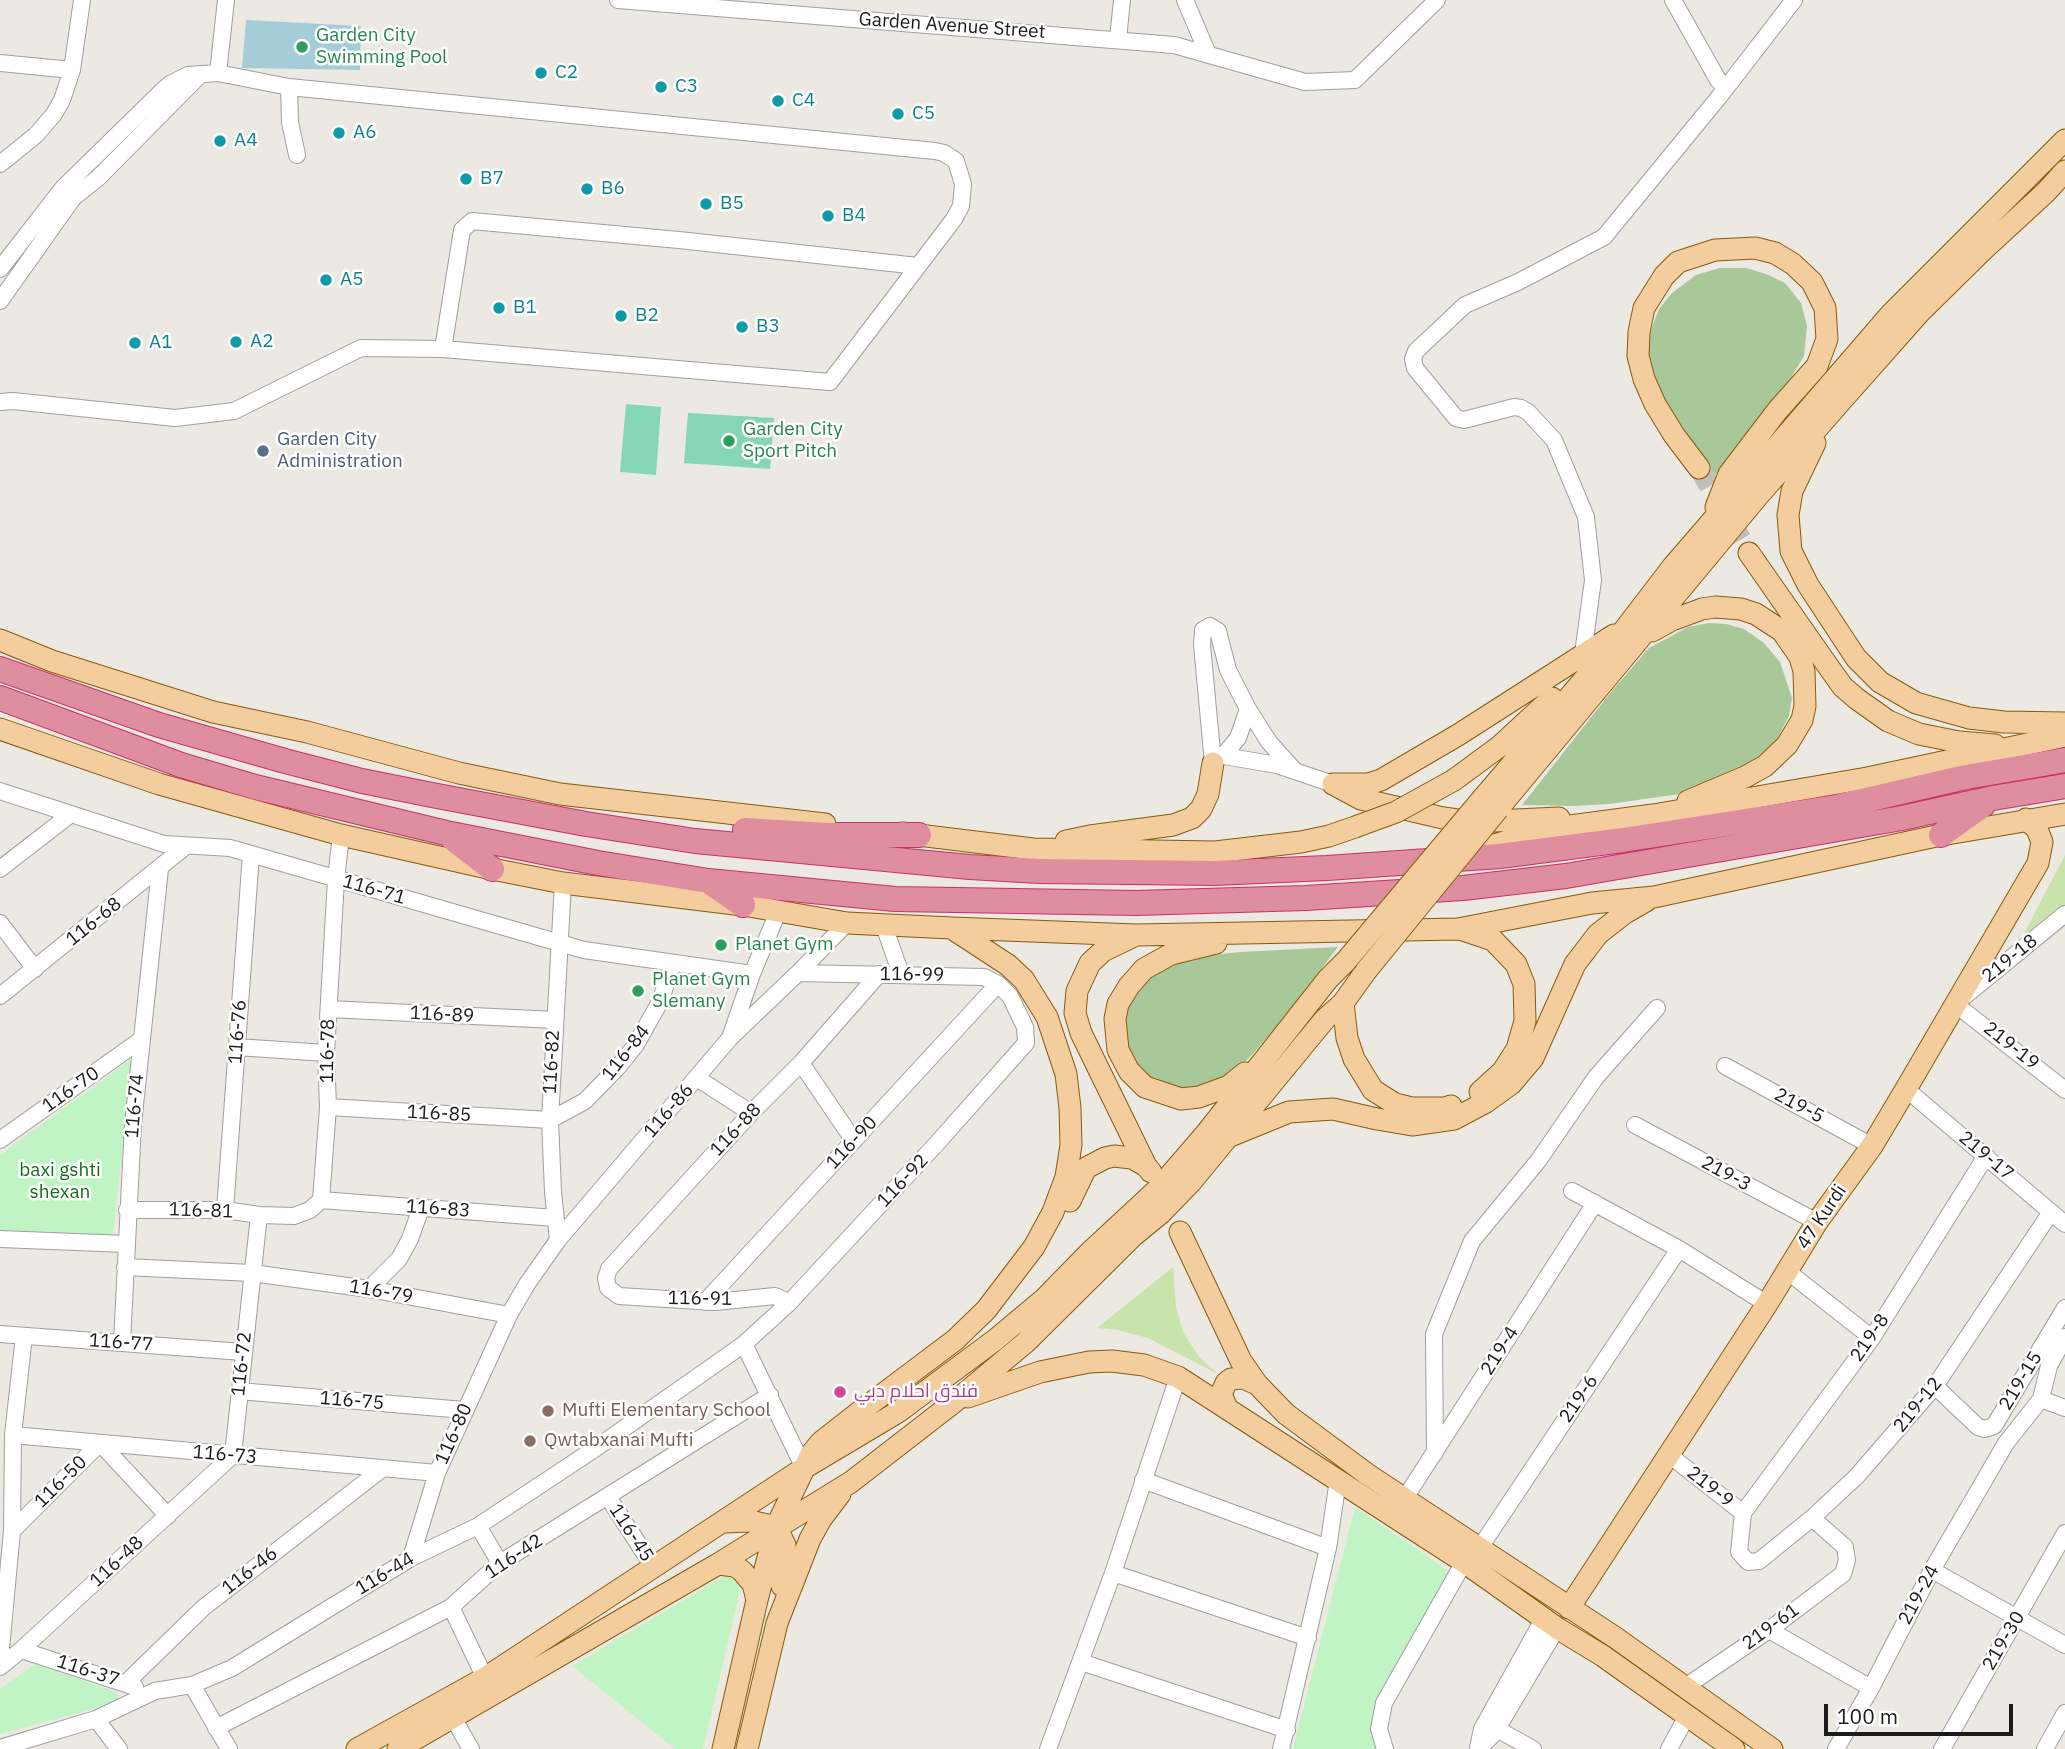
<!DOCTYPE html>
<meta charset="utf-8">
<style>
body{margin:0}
#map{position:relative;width:2065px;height:1749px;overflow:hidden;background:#ece8e2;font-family:"IBM Plex Sans",sans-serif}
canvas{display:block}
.scale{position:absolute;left:1824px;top:1704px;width:189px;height:32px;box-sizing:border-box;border:4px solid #1b1b1b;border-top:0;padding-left:9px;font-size:21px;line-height:24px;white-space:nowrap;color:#1b1b1b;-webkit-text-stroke:5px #fff;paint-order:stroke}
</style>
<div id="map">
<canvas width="2065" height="1749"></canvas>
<div class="scale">100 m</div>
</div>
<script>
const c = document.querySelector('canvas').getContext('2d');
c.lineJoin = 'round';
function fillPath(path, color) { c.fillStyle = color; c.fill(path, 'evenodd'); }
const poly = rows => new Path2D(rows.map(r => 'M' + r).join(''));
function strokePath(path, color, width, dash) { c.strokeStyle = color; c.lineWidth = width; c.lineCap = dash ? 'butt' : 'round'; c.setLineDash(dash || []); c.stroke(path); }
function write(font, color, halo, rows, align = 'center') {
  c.font = font + ' "IBM Plex Sans",Cairo,sans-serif'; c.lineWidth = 5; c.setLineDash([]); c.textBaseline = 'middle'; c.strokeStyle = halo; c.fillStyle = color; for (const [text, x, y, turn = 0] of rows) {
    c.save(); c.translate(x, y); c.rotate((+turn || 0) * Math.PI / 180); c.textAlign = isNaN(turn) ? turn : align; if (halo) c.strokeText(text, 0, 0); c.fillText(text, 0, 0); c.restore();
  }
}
const grass = poly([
 [2065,855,2065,908,2015,951],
 [1173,1267,1176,1307,1183,1332,1199,1357,1218,1374,1148,1338,1118,1330,1097,1328]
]);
const forest = poly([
 [1720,268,1746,268,1766,274,1785,283,1801,303,1807,326,1804,356,1789,381,1715,475,1657,390,1647,360,1648,338,1659,309,1672,293,1696,275],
 [1709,623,1726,624,1744,629,1764,643,1780,662,1792,698,1789,716,1772,749,1754,763,1695,790,1680,794,1609,804,1573,806,1522,805,1611,692,1649,648,1688,627],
 [1338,947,1281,1021,1250,1057,1232,1073,1206,1085,1179,1089,1157,1083,1139,1069,1129,1055,1125,1017,1131,1000,1141,985,1155,973,1174,963,1202,956,1241,952]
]);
const park = poly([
 [133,1058,112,1240,0,1238,0,1155],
 [1355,1507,1450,1572,1378,1720,1387,1749,1293,1749],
 [729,1575,738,1578,740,1581,739,1595,703,1749,675,1749,572,1666,717,1580],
 [35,1664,117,1692,119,1702,0,1734,0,1689]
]);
const pitch = poly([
 [626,404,661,407,656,475,620,472],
 [688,413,774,418,770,469,684,463]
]);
const water = poly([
 [246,20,361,26,360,70,242,68]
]);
const majorTunnel = poly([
 [1699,468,1749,553]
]);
const minor = poly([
 [618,0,1174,45,1305,82,1355,80,1437,0],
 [1185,0,1208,54],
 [1673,0,1718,80,1726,88],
 [1118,39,1122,0],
 [0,63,72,70],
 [218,73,226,0],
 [289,87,290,122,297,155],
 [0,164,36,135,54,114,62,100,72,70,82,0],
 [0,269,63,188,159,94,170,84,188,75,218,73,289,87,935,151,944,153,956,161,963,184,961,206,954,219,830,382,443,349,361,348,234,411,175,418,13,401,0,402],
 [0,301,73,198,98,178,199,76],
 [443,349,462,230,472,221,679,240,918,266],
 [1583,654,1593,580,1586,517,1554,440,1528,412,1521,408,1514,407,1464,420,1456,418,1415,368,1413,359,1416,351,1465,305,1518,282,1604,237,1719,97,1794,0],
 [1212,754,1277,765,1333,784],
 [1224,755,1238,738,1248,709],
 [1213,763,1202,645,1203,630,1210,626,1218,631,1228,670,1248,709,1269,742,1294,770],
 [0,791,164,844,230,848,584,950,752,974],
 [0,869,71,814],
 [2065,914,1955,1004,2065,1090],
 [0,923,35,969],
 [884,926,901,974],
 [0,996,186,846],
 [329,1009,555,1020],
 [731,1035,752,974,778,912],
 [237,1047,326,1053],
 [801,1063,854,1141],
 [1725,1066,1872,1146],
 [697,1078,751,1113],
 [1906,1089,2065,1224],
 [328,1107,550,1120,585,1101,619,1066,635,1046,660,1002,673,963],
 [1635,1125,1817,1222],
 [0,1140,142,1039],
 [1572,1191,1679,1249,1767,1304],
 [321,1200,555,1218],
 [225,1210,251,854],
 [259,1215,294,1216,310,1210,321,1200,328,1107,326,1053,336,879,341,835],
 [0,1239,126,1244],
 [558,1240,553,1192,550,1120,563,883],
 [125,1267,252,1273,369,1289,509,1315],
 [1787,1271,1872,1338],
 [369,1289,399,1259,410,1239,421,1208],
 [705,1302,998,984],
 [789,1303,775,1296,715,1302,619,1296,608,1288,606,1278,609,1269,751,1113,801,1063,879,974],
 [0,1334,243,1352],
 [122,1343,133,1124,160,869],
 [744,1344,804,1468],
 [1935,1386,1978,1427,1985,1429,1994,1426,2065,1308],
 [239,1391,464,1410],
 [2041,1399,2065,1408],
 [13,1435,437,1473],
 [1435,1453,1434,1334,1472,1241,1538,1161,1596,1077,1657,1008],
 [1668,1454,1743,1513,1739,1552,1748,1562,1759,1561,1812,1518,1857,1476,1935,1386,2051,1212],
 [1143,1480,1328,1548],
 [608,1497,654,1568],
 [1405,1498,1595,1203],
 [1743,1513,1872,1338,1986,1156],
 [478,1526,500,1563],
 [12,1531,100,1443,168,1516],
 [1479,1549,1679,1249],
 [411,1558,437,1473,509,1315,527,1284,558,1240,730,1038,798,973,847,923],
 [1932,1570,2065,1645],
 [1113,1573,1308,1638],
 [451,1607,485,1678],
 [1769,1630,1871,1688],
 [21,1650,135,1687],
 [0,1659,12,1531,13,1435,24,1336],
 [1081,1662,1287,1730],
 [0,1667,21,1650,233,1455,259,1215,225,1210,127,1210],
 [126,1683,203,1608,382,1469],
 [192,1685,229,1749],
 [1685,1687,1769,1630,1843,1574,1847,1560,1845,1547,1812,1518],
 [452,1716,471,1749],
 [96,1719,119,1749],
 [216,1728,451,1607,500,1563,770,1395],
 [1497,1729,1533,1749],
 [0,1748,96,1719,155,1691,192,1685,232,1668,411,1558,478,1526,596,1448,744,1344,789,1303,939,1141,1026,1043,1025,1027,1010,996,998,984,984,977,798,973],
 [1478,1748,1482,1729,1544,1618],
 [1048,1749,1113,1573,1178,1377],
 [1281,1749,1328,1548,1338,1480],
 [1385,1749,1379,1729,1384,1703,1464,1562],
 [1478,1749,1494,1734,1557,1628],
 [1669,1749,1687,1716],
 [1836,1749,1871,1688,1932,1570,2006,1443,2041,1399,2049,1366,2065,1337],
 [1942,1749,2065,1533],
 [2045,1749,2065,1713]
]);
const major = poly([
 [1815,443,1792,491,1788,515,1791,551,1808,585,1856,658,1880,682,1916,703,1969,718,2004,722,2065,723],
 [1699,468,1674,435,1655,404,1644,379,1638,356,1639,332,1644,308,1664,276,1678,262,1715,250,1755,248,1775,253,1793,264,1812,282,1825,308,1827,339,1817,366,1777,411,1729,474,1716,507],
 [1749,553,1830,669,1843,687,1857,699,1888,721,1919,734,1959,742,1995,745],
 [1652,631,1672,620,1702,609,1715,607,1741,609,1756,614,1782,631,1800,657,1804,671,1805,706,1802,720,1787,745,1765,766,1745,777,1688,801],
 [0,640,52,661,213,712,307,732,459,773,560,794,825,824],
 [0,729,159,784,341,835,492,869,563,883,743,905,847,923,952,928,1136,935,1458,929,1592,903,1654,897,1941,835,2065,814],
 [1454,780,1500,746,1552,698],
 [1333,784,1368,784,1381,780,1458,735,1614,635],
 [1335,785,1361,799,1443,818,1473,822,1559,818],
 [1483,798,1605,655,1674,565,1890,315,2065,140],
 [1498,809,1758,496,1842,400,1920,312,1983,250,2046,192,2065,171],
 [902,833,1033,849,1215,852,1301,842,1329,836,1355,827],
 [1066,841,1090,836,1173,825,1192,818,1201,809,1208,794,1213,763],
 [1470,852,1528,835,1570,826,1653,815,1867,778,2065,736],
 [1460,929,1493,940,1516,964,1524,984,1525,1021,1517,1049,1503,1071,1480,1092],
 [1134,936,1103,951,1090,963,1077,991,1075,1013,1081,1033,1146,1166],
 [1216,943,1171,954,1144,969,1129,986,1118,1004,1115,1019,1118,1050,1129,1071,1145,1087,1181,1099,1199,1097,1229,1086,1245,1073],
 [1343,1003,1347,1038,1354,1059,1373,1090,1395,1104,1412,1108,1445,1108,1451,1106],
 [1230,1136,1289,1112,1333,1109,1377,1119,1412,1125,1454,1119,1486,1102,1511,1084,1533,1058,1575,964,1598,934,1625,913,1646,901],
 [1070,1201,1086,1168,1105,1158,1114,1156,1132,1158,1146,1166,1151,1172],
 [1180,1232,1241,1361,1257,1384,1286,1414,1367,1474,1616,1638,1772,1749],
 [968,1397,1040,1372,1089,1362,1112,1361,1144,1365,1178,1377,1464,1562,1557,1628,1603,1656,1734,1749],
 [1226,1406,1221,1394,1226,1383,1231,1379,1243,1378,1257,1384],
 [724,1522,750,1521,776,1527,785,1545,782,1586],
 [718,1564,735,1566,742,1571,753,1584,757,1600],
 [1569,1608,1767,1304,1817,1222,1872,1146,1906,1089,2038,863,2042,842,2037,829,2026,819],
 [357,1749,485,1678,804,1468,898,1412,995,1340,1044,1299,1088,1254,1159,1188,1208,1131,1328,979,1346,961],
 [398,1749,718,1564,851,1482,953,1403,1025,1343,1133,1236,1161,1213,1191,1182,1325,1019,1343,1003,1366,971],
 [723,1749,757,1600,776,1527,811,1454,821,1442,858,1413,955,1340,986,1310,1034,1247,1053,1212,1066,1177,1071,1145,1070,1108,1066,1074,1047,1017,1024,980,1008,965,956,931],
 [747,1749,777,1623,810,1539,821,1519,840,1494]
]);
const highway = poly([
 [0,669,159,725,285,761,362,781,432,795,586,824,695,841,970,867,1039,871,1214,873,1327,868,1500,856,1623,840,1836,807,1966,777,2065,760],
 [0,698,181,765,255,787,446,833,598,863,708,881,895,899,1136,903,1306,898,1463,888,1566,876,1902,818,1993,798,2065,786],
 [745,830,827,835,919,835],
 [1941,835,1983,805],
 [452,838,492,869],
 [711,883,743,905]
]);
const majorBridge = poly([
 [1355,827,1396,812,1454,780],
 [1346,961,1483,798],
 [1366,971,1498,809]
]);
const markers = [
 [302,47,7,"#2e9e5b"],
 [541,73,7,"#0f9aa8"],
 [661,87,7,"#0f9aa8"],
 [778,101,7,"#0f9aa8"],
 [898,114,7,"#0f9aa8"],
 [339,133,7,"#0f9aa8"],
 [220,141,7,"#0f9aa8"],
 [466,179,7,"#0f9aa8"],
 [587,189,7,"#0f9aa8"],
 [706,204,7,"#0f9aa8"],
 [828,216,7,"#0f9aa8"],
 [326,280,7,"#0f9aa8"],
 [499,308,7,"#0f9aa8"],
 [621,316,7,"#0f9aa8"],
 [742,327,7,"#0f9aa8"],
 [236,342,7,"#0f9aa8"],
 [135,343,7,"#0f9aa8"],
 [729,441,7,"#2e9e5b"],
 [263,451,7,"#5c6f8a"],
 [721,945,7,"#2e9e5b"],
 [638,991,7,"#2e9e5b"],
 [840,1392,7,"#d1479c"],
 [548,1411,7,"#8d6e63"],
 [530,1441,7,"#8d6e63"]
];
const streetNames = [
 ["Garden Avenue Street",952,26,4],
 ["116-71",374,890,16],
 ["116-68",94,922,-39],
 ["219-18",2010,959,-39],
 ["116-99",912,975,1],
 ["116-89",442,1015,3],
 ["116-76",238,1032,-86],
 ["219-19",2011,1046,38],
 ["116-78",328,1051,-89],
 ["116-84",626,1053,-52],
 ["116-82",552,1062,-87],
 ["116-70",71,1090,-35],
 ["116-74",135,1106,-85],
 ["219-5",1799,1106,28],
 ["116-86",669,1111,-49],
 ["116-85",439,1114,3],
 ["116-88",736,1130,-47],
 ["116-90",852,1143,-47],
 ["219-17",1986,1156,40],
 ["219-3",1726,1174,28],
 ["116-92",903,1181,-47],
 ["116-83",438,1209,4],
 ["116-81",201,1211,2],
 ["47 Kurdi",1822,1217,-56],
 ["116-79",381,1292,10],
 ["116-91",700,1299,1],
 ["219-8",1870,1338,-56],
 ["116-77",121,1343,4],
 ["219-4",1500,1351,-58],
 ["116-72",242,1364,-84],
 ["219-15",2021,1381,-59],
 ["219-6",1579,1399,-56],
 ["116-75",352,1401,5],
 ["219-12",1918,1405,-51],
 ["116-80",454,1434,-66],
 ["116-73",225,1455,5],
 ["116-50",61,1482,-45],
 ["219-9",1710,1487,38],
 ["116-45",631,1533,57],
 ["116-42",514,1557,-34],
 ["116-48",117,1562,-43],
 ["116-46",250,1571,-38],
 ["116-44",385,1574,-31],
 ["219-24",1919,1595,-62],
 ["219-61",1771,1627,-36],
 ["219-30",2004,1641,-60],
 ["116-37",88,1671,18]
];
const leisureNames = [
 ["Garden City",316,36],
 ["Swimming Pool",316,58],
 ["Garden City",743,430],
 ["Sport Pitch",743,452],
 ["Planet Gym",735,945],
 ["Planet Gym",652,980],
 ["Slemany",652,1002]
];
const cultureNames = [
 ["C2",555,73],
 ["C3",675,87],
 ["C4",792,101],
 ["C5",912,114],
 ["A6",353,133],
 ["A4",234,141],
 ["B7",480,179],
 ["B6",601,189],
 ["B5",720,204],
 ["B4",842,216],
 ["A5",340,280],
 ["B1",513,308],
 ["B2",635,316],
 ["B3",756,327],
 ["A2",250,342],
 ["A1",149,343]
];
const serviceNames = [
 ["Garden City",277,440],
 ["Administration",277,462]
];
const parkNames = [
 ["baxi gshti",60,1171],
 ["shexan",60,1193]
];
const hotelNames = [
 ["فندق احلام دبي",854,1392]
];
const educationNames = [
 ["Mufti Elementary School",562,1411],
 ["Qwtabxanai Mufti",544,1441]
];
fillPath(grass, '#c8e3ab');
fillPath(forest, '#a8c899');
fillPath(park, '#c1f4c4');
fillPath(pitch, '#85d6b5');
fillPath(water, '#a5cdd7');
strokePath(majorTunnel, '#c2bfba', 21, [21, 10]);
strokePath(minor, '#9f9f9f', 18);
strokePath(major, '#875b0c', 23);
strokePath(highway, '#c73168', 26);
strokePath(minor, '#fff', 16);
strokePath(major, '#f4cd9f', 21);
strokePath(highway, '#de8e9f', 24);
strokePath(majorBridge, '#875b0c', 23, []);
strokePath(majorBridge, '#f4cd9f', 21);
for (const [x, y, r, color] of markers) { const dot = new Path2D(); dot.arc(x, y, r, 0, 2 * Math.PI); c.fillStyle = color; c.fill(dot); strokePath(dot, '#fff', 2.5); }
write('19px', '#1b1b1b', '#fff', streetNames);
write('19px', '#27864d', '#fff', leisureNames, 'left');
write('19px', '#0d838f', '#fff', cultureNames, 'left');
write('19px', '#4e5e75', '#fff', serviceNames, 'left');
write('19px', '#136f19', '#fff', parkNames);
write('19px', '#b23c85', '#fff', hotelNames, 'left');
write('19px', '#785e54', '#fff', educationNames, 'left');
</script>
